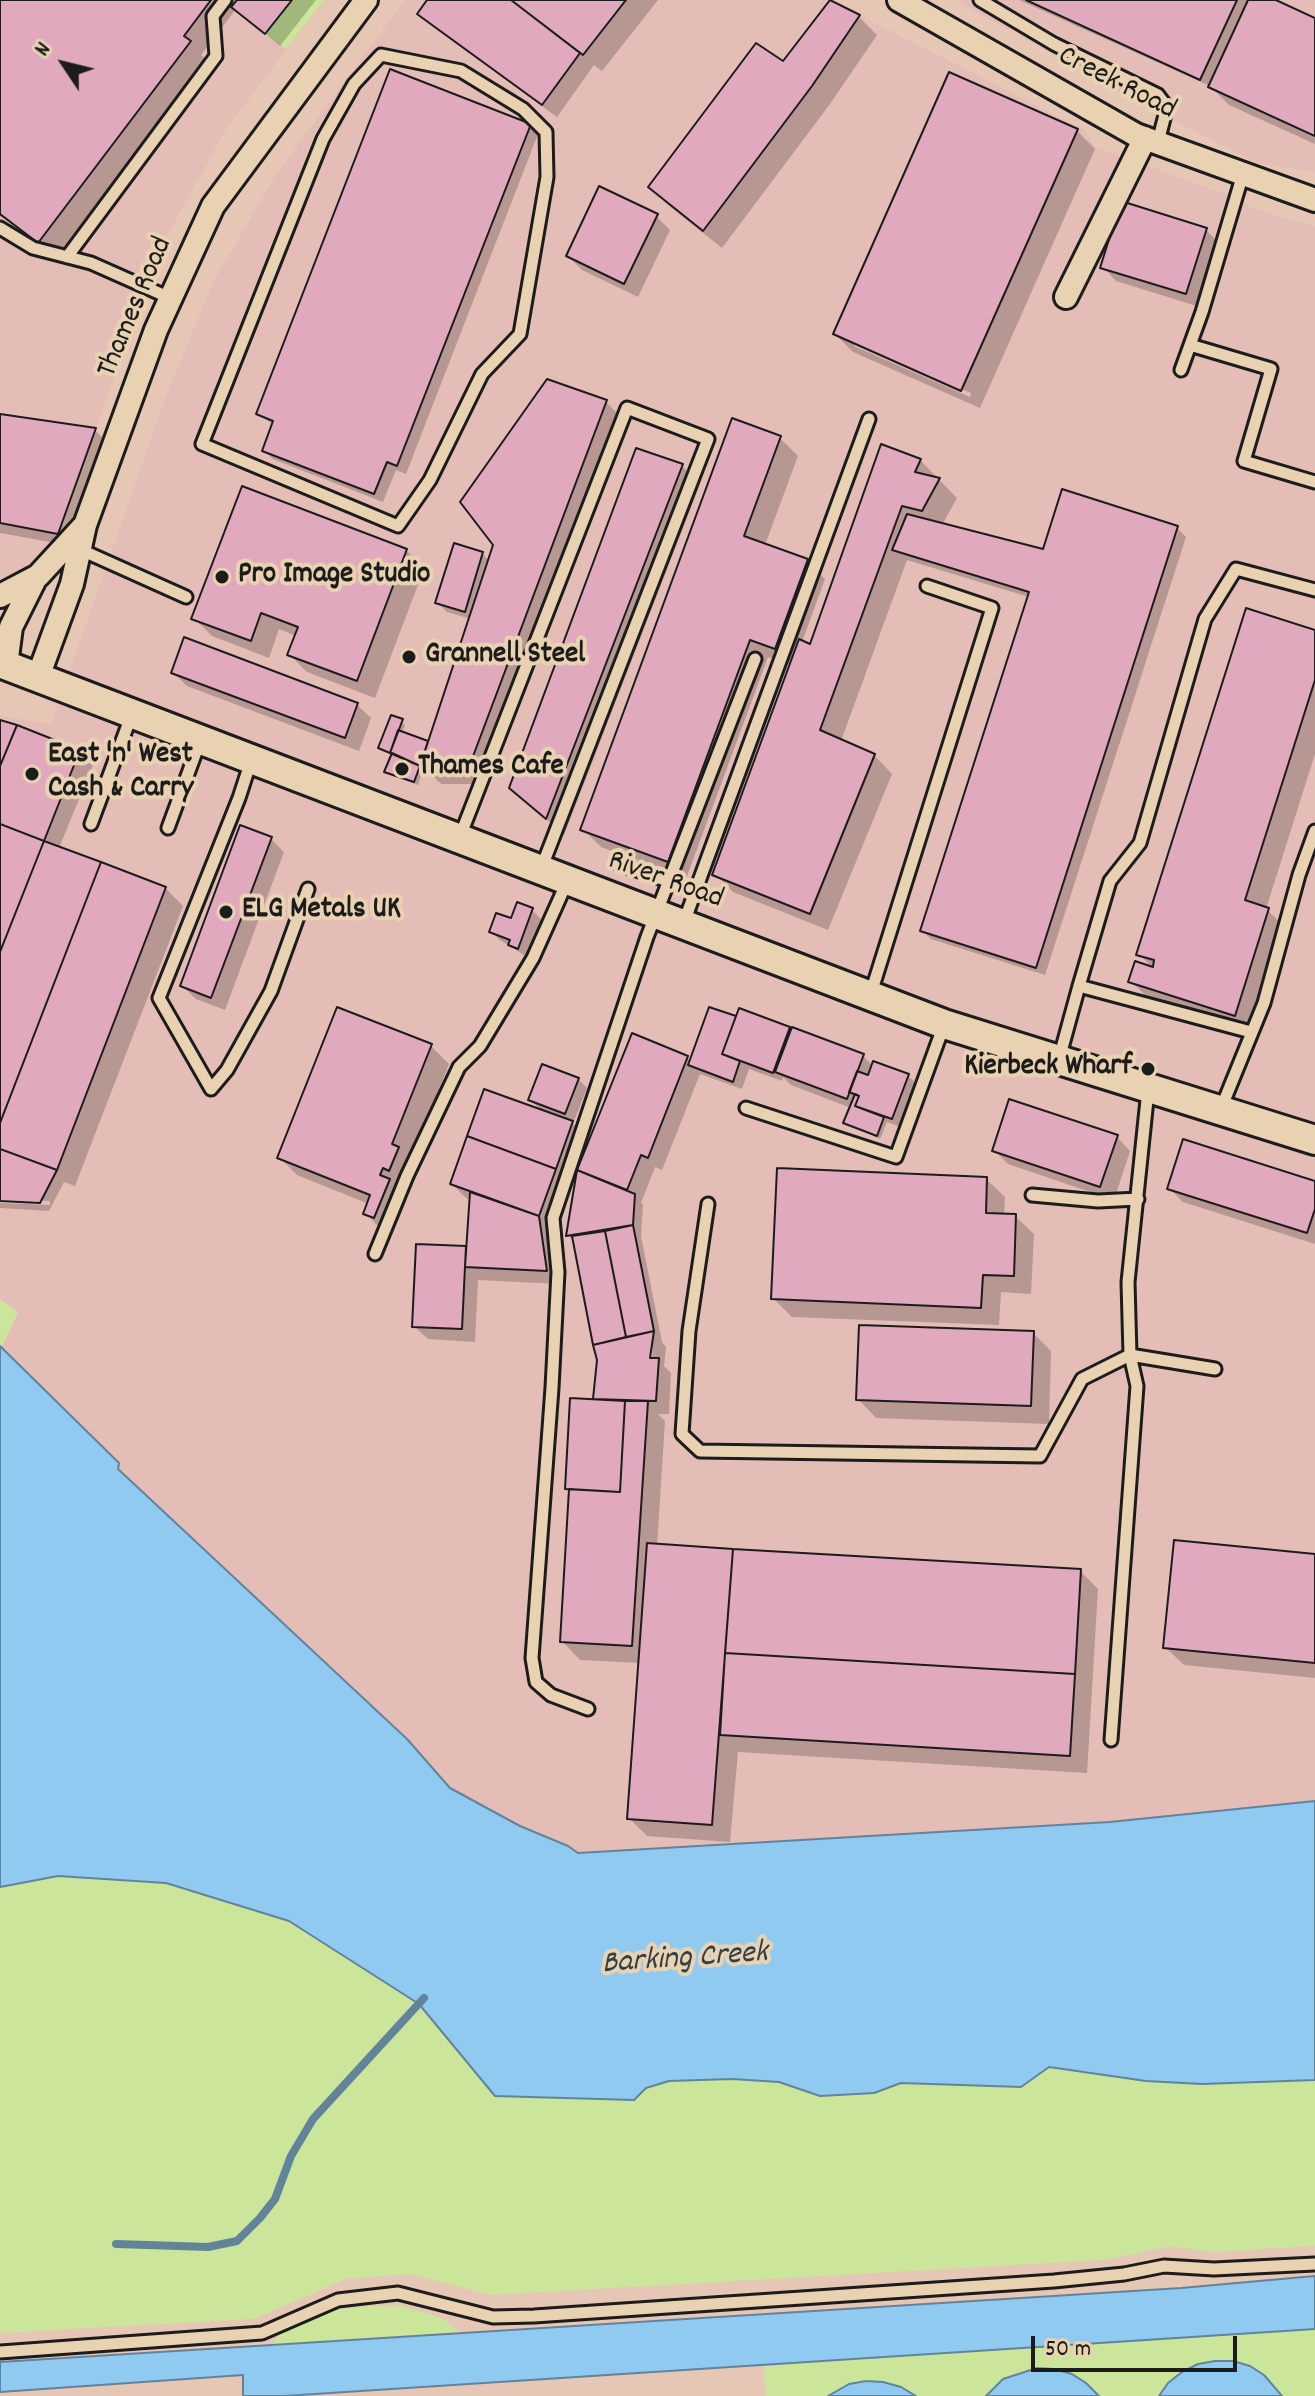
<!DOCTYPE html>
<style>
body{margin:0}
#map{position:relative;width:1315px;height:2396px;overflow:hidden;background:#e6c6b5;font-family:Dekko,sans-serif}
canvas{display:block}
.north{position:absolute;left:24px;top:24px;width:80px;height:80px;-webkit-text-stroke:6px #e8d2b1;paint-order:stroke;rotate:305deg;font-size:22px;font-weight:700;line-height:32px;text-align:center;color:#1c1c1c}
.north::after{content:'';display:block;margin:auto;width:28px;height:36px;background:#1c1c1c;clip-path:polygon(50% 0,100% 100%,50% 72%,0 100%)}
.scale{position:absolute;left:1031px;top:2336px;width:206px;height:36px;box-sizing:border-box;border:4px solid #1c1c1c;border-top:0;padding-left:10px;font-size:24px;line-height:28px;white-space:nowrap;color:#1c1c1c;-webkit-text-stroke:6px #e8d2b1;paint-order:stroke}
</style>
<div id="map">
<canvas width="1315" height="2396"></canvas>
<div class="north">N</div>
<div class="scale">50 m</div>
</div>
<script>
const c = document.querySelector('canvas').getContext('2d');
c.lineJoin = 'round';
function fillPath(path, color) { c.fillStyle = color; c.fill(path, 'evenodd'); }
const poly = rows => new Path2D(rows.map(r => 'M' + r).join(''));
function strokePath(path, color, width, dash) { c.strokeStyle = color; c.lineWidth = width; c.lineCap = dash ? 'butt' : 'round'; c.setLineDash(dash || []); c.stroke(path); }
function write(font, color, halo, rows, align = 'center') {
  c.font = font + ' Dekko,sans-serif'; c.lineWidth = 8; c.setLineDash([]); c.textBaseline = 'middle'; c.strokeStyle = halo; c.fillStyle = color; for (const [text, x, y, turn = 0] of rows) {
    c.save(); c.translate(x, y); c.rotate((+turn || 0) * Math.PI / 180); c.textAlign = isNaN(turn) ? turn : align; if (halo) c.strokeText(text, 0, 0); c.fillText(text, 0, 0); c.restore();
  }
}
const built = poly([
 [0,0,324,0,226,129,148,270,128,311,136,317,58,534,20,574,0,583],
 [405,0,830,0,1084,130,1094,146,1243,201,1252,208,1315,227,1315,1801,1110,1822,578,1853,568,1846,520,1826,450,1788,407,1739,118,1469,2,1347,18,1312,0,1299,0,716,51,724,166,396,213,283,275,176],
 [955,0,1315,0,1315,172,1258,163,1150,108]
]);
const green = poly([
 [292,0,324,0,286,49,265,34],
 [0,1299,18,1312,2,1347,0,1346],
 [0,1785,1315,1978,1315,2246,1212,2252,1171,2246,1104,2260,491,2295,409,2274,346,2279,254,2319,0,2333],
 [365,2306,402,2306,442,2318,460,2332,272,2345,282,2331,325,2312],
 [1315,2329,1315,2396,766,2396,763,2366,1007,2346]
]);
const water = poly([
 [0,1346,119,1463,118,1469,407,1739,450,1788,520,1826,568,1846,578,1853,1110,1822,1315,1801,1315,2080,1202,2084,1146,2081,1049,2067,1021,2087,901,2083,874,2093,820,2096,779,2082,732,2079,669,2081,646,2088,634,2100,495,2096,419,2004,289,1921,166,1883,58,1876,0,1887,0,1346],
 [1315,2276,1315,2329,284,2396,243,2396,243,2375,0,2392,0,2362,1181,2288,1315,2276],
 [1215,2361,1233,2361,1250,2366,1264,2375,1282,2396,1159,2396,1168,2383,1182,2372,1198,2364,1215,2361],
 [1037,2368,1054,2369,1072,2374,1086,2383,1099,2396,986,2396,1003,2379,1037,2368],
 [866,2381,883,2382,901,2387,916,2396,828,2396,849,2384,866,2381]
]);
const shadow = poly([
 [0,0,316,0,280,46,236,9,201,55,208,61,57,259,0,216],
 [429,0,658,0,602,71,594,65,557,117,433,27,419,13],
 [1019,0,1272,0,1315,20,1315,144,1229,105,1210,86],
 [859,17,877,35,830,104,722,248,668,205,650,187,784,64],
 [529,125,538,134,406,474,396,470,383,502,273,459,264,450,274,425,258,414],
 [1077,131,1095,149,980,408,853,352,835,334],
 [854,341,971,393,970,397,854,346],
 [656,216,670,230,638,297,582,270,568,256],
 [1206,230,1219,243,1200,307,1116,281,1103,267],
 [606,402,624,420,487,784,441,784,424,767,418,785,390,775,387,771,393,755,380,748,401,721,405,725,402,733,429,745,471,619,447,612,438,603,482,554,490,561],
 [0,416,95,430,109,444,72,546,0,533],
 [780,438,798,456,765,545,807,561,825,579,802,642,811,647,920,460,957,498,942,525,1044,552,1177,528,1186,537,1045,975,931,939,922,930,1029,597,907,560,841,741,874,755,892,774,828,930,733,892,715,874,791,665,768,657,686,879,601,847,583,829],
 [682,466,700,484,564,835,511,787],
 [406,550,424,569,375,698,307,672,289,654,296,636,279,629,269,658,212,636,194,618],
 [1315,632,1315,754,1266,909,1286,928,1254,1033,1149,999,1131,981,1154,969,1139,954],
 [173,672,357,705,371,718,359,751,187,686],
 [0,722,79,752,93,765,59,848,165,888,183,906,75,1186,64,1182,49,1211,0,1208,0,1203,50,1205,50,1201,0,1199],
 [271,839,284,852,225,1010,196,999,182,986],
 [532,910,541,919,527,957,500,940,491,932],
 [711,1009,737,1019,789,1029,863,1056,873,1066,908,1076,917,1084,901,1127,887,1122,880,1139,846,1123,851,1108,791,1085,783,1077,782,1081,749,1069,742,1089,700,1074,662,1170,655,1167,641,1203,643,1205,641,1236,662,1342,666,1347,664,1366,671,1373,669,1414,658,1414,665,1421,657,1546,1080,1571,1098,1589,1087,1773,738,1752,730,1842,647,1836,629,1818,640,1663,580,1660,562,1641,571,1492,567,1488,595,1401,599,1360,575,1242,568,1235,579,1171,687,1058,691,1062],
 [649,1348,653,1348,651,1368],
 [431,1046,449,1064,399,1190,407,1199,392,1235,384,1232,365,1213,369,1204,297,1175,279,1157],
 [578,1079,587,1088,573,1124,586,1136,551,1231,559,1284,478,1280,475,1342,428,1339,414,1326,418,1246,468,1248,471,1200,466,1198,452,1184,543,1112,530,1100],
 [1117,1137,1130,1151,1114,1200,1008,1164,994,1150],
 [986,1179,1005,1197,1004,1216,1015,1216,1034,1234,1031,1294,1001,1292,999,1325,792,1317,773,1298],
 [1315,1183,1315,1244,1183,1202,1169,1188],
 [1033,1333,1051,1351,1049,1424,876,1418,858,1399],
 [1315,1556,1315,1678,1184,1665,1165,1647]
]);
const stream = poly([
 [116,2244,208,2247,237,2241,260,2218,275,2199,291,2156,313,2119,424,1998]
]);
const building = poly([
 [0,0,211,0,184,36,191,41,38,243,0,214,0,0],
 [237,0,292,0,265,34,231,7,237,0],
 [427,0,511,0,580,53,542,105,417,14,427,0],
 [511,0,626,0,583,55,511,0],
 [830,0,860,15,812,86,703,231,648,187,756,43,783,61,830,0],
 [1026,0,1237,0,1200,80,1026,0],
 [1248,0,1276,0,1315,18,1315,136,1208,87,1248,0],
 [390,69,531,124,397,466,387,462,374,494,262,451,273,421,256,414,390,69],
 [949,72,1078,129,961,391,833,334,949,72],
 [599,186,658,214,624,284,566,256,599,186],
 [1121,201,1207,228,1186,294,1100,268,1121,201],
 [547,379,607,400,469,767,420,766,493,545,460,502,547,379],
 [0,414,96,428,58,534,0,523,0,414],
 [732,418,781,436,744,536,808,559,775,649,750,640,668,862,580,830,732,418],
 [881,444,921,459,915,472,940,478,922,511,902,506,820,730,875,754,810,914,712,875,799,639,810,644,881,444],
 [636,448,683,464,546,819,509,788,636,448],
 [242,486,407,549,357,681,287,655,298,627,261,613,251,641,191,619,242,486],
 [1062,489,1178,526,1036,968,920,931,1029,592,892,550,907,514,1043,549,1062,489],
 [454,543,483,552,465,612,435,603,454,543],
 [1246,608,1315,630,1315,680,1245,900,1269,908,1235,1016,1128,982,1135,961,1153,967,1154,960,1136,955,1246,608],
 [184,637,358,703,345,738,171,673,184,637],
 [391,715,403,719,390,753,378,748,391,715],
 [0,720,17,725,0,766,0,720],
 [17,725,80,750,44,841,0,824,0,766,17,725],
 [398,730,428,741,420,766,390,753,398,730],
 [392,753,420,766,414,782,384,772,392,753],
 [0,824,44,841,0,952,0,824],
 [240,825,272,837,211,998,180,986,240,825],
 [44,841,101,862,0,1123,0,952,44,841],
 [101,862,166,887,57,1170,0,1149,0,1123,101,862],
 [517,902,533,908,518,949,508,945,510,940,489,932,496,913,511,918,517,902],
 [337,1007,432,1044,392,1144,399,1147,389,1171,383,1168,380,1175,390,1179,374,1218,363,1214,370,1195,277,1158,337,1007],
 [709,1007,736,1016,722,1054,740,1061,733,1082,688,1065,709,1007],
 [739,1008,790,1027,773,1073,722,1054,739,1008],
 [792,1027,864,1054,847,1099,775,1072,792,1027],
 [632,1033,688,1056,648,1158,641,1155,627,1190,577,1170,632,1033],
 [873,1061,909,1074,892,1119,855,1106,859,1096,849,1092,857,1071,868,1075,873,1061],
 [542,1064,579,1078,565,1114,528,1100,542,1064],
 [484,1089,573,1121,556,1169,467,1136,484,1089],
 [855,1094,859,1096,855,1106,884,1117,877,1136,843,1123,855,1094],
 [1009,1099,1118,1135,1100,1187,992,1151,1009,1099],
 [467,1136,556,1169,539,1216,450,1184,467,1136],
 [1183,1139,1315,1181,1315,1209,1307,1233,1167,1189,1183,1139],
 [0,1149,57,1170,40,1203,0,1201,0,1149],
 [777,1168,987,1177,986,1213,1016,1214,1014,1276,983,1275,981,1308,771,1299,777,1168],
 [577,1170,635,1194,633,1225,566,1236,577,1170],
 [470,1192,539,1216,547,1271,465,1267,470,1192],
 [633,1225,654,1331,626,1337,605,1231,633,1225],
 [605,1231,626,1337,593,1345,572,1236,605,1231],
 [416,1244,466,1246,462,1329,412,1327,416,1244],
 [859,1325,1034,1331,1031,1406,856,1400,859,1325],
 [654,1331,650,1358,659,1358,656,1401,593,1399,597,1360,593,1345,654,1331],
 [570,1398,625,1401,620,1492,565,1489,570,1398],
 [625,1401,648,1401,632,1646,560,1642,569,1489,620,1492,625,1401],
 [1174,1540,1315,1554,1315,1663,1163,1648,1174,1540],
 [647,1543,733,1549,712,1825,627,1819,647,1543],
 [733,1549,1081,1569,1075,1674,725,1653,733,1549],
 [725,1653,1075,1674,1070,1756,720,1735,725,1653]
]);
const service = poly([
 [980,0,1054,44,1158,95,1167,107,1158,142],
 [381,55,461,71,523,109,546,132,547,177,520,334,482,374,430,480,398,526,202,444,323,139,354,84,381,55],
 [0,228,33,248,91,263,170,298],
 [67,257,216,56,213,16,225,0],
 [1190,345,1271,369,1244,461,1315,482],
 [1181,370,1202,312,1243,174],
 [79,549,186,597],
 [251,761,239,798,159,998,211,1089,227,1070,271,991,308,889],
 [91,824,132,714],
 [168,828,200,741],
 [459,839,627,408,708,439,541,869],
 [619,864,668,881],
 [684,922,869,419],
 [870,996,992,608,927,586],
 [1251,1032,1079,986,1110,881,1140,843,1205,619,1236,569,1315,590],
 [1059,1059,1079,986],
 [746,1108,896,1157,944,1025],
 [1220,1111,1264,1003,1299,875,1315,831],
 [1032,1195,1098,1201,1138,1199],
 [708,1204,689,1331,682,1434,700,1451,1040,1456,1082,1379,1130,1355,1215,1369],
 [375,1254,407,1176,459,1067,480,1046,533,958,567,882],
 [588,1709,551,1695,536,1682,532,1658,552,1388,558,1272,553,1218,647,937,755,659],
 [1111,1740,1137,1386,1130,1355,1128,1282,1148,1090],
 [0,2352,262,2333,338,2300,398,2293,493,2317,534,2316,1054,2281,1124,2274,1164,2266,1214,2269,1315,2264]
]);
const minor = poly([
 [899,0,1136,135,1315,200],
 [1066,297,1145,138],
 [0,596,38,576,84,526],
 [6,665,11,627,34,581],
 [38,677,72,584,85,525,156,330,213,206,366,0]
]);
const tertiary = poly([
 [0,663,944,1024,1315,1140]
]);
const markers = [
 [222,577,8,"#1c1c1c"],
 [409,657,8,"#1c1c1c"],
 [402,769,8,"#1c1c1c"],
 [32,774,8,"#1c1c1c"],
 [226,912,8,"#1c1c1c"],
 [1148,1069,8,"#1c1c1c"]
];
const streetNames = [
 ["Creek Road",1116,85,27],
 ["Thames Road",137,308,-67],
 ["River Road",665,882,20]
];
const poiNames = [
 ["Pro Image Studio",238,577],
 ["Grannell Steel",425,657],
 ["East 'n' West",48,757],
 ["Cash & Carry",48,791],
 ["Thames Cafe",418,769],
 ["ELG Metals UK",242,912],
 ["Kierbeck Wharf",1132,1069,"right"]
];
const waterNames = [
 ["Barking Creek",685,1961,-4]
];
fillPath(built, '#e4bdb7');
fillPath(green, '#cbe59b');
fillPath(water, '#91caf0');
strokePath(water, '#62849b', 2);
fillPath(shadow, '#0003');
strokePath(stream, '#62849b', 8);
fillPath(building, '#e1a9bd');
strokePath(building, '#1c1c1c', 2);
strokePath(service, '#1c1c1c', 17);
strokePath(minor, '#1c1c1c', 28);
strokePath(tertiary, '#1c1c1c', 34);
strokePath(service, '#e8d2b1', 11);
strokePath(minor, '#e8d2b1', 22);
strokePath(tertiary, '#e8d2b1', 28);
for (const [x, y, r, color] of markers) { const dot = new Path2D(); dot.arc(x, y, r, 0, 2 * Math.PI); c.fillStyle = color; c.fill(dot); strokePath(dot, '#e8d2b1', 3); }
write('30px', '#1c1c1c', '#e8d2b1', streetNames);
write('bold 30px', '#1c1c1c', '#e8d2b1', poiNames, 'left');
write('italic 32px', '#333f46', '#e8d2b1', waterNames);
</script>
